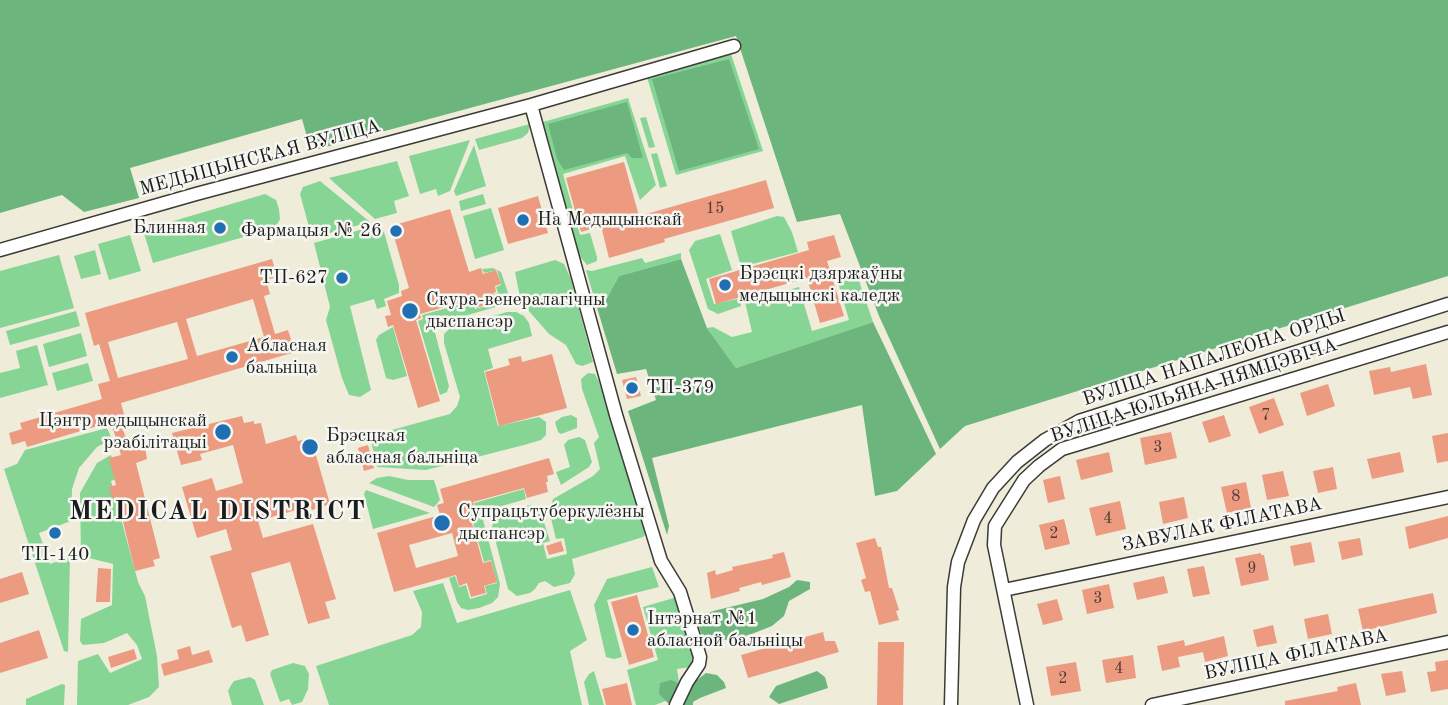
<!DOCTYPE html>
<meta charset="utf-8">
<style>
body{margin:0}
canvas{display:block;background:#efecd9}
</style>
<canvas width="1448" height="705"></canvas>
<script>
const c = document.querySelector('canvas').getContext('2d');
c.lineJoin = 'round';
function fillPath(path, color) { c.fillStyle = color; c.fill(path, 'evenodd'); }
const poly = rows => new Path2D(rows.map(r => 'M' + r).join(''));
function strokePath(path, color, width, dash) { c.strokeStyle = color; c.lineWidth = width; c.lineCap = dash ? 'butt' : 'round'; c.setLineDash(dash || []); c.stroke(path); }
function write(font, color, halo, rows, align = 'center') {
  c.font = font + ' "Old Standard TT",serif'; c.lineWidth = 5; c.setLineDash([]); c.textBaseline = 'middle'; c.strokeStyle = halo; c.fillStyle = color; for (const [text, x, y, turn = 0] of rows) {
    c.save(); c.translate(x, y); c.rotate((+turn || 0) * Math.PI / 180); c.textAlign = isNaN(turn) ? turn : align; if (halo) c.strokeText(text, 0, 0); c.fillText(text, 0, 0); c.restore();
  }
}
const green = poly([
 [731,54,763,151,676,175,647,77],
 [628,98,656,185,640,200,625,156,563,174,580,235,590,233,597,257,597,261,587,265,578,254,543,122],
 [646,117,655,147,649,148,640,118],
 [530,124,528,133,522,138,479,150,475,139],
 [470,140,450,191,438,196,436,189,420,194,409,156],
 [474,145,486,186,456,196,454,191],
 [657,153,667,186,660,188,651,154],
 [397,161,409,196,394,201,397,213,375,219,329,178],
 [320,181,370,222,312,238,300,194,303,187],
 [265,194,276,200,279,209,280,219,275,228,153,263,143,230],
 [483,194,486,204,461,211,459,201],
 [491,208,504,250,475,259,463,216],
 [777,216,784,217,792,232,798,252,741,267,731,231],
 [374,226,384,232,399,285,399,293,384,299,386,306,377,309,374,299,350,306,371,390,360,397,349,395,342,378,326,320,330,307,314,243],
 [720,234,732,270,706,279,714,304,741,298,741,306,718,314,708,309,689,250,695,241],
 [130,235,141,271,109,280,98,244],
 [95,250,101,274,81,279,74,256],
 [681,253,681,259,619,276,608,296,595,301,586,270,592,271,642,258,645,263],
 [59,255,74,308,0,328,0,271],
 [555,260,564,264,571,279,593,362,582,366,576,364,566,345,549,334,521,302,515,272],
 [493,268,501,272,509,296,506,304,433,325,449,386,447,392,440,395,418,321,423,319,422,315,472,301,475,309,497,303,494,294,498,293,496,287,501,285,497,270,484,273,482,269],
 [855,269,873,322,736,368,707,328,713,327,732,337,752,332,745,302,799,287,812,331,849,320,835,272],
 [76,311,80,326,10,345,6,331],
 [507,312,516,312,524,316,529,323,532,336,488,349,493,368,484,371,498,426,539,417,546,422,546,435,541,440,524,445,426,470,377,467,370,436,450,414,457,406,460,397,444,343,444,334,450,328],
 [393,327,407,376,393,380,386,378,376,340,379,335],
 [81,333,87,356,49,367,43,344],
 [37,345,48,385,0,398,0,373,20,368,16,351],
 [88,363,93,381,57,391,52,373],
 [588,373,595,374,599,382,648,531,643,537,572,559,575,574,570,583,554,587,545,581,539,583,535,589,530,593,517,596,508,589,492,527,494,517,501,513,530,505,536,507,541,513,550,541,543,543,547,559,567,554,564,538,556,539,549,510,553,499,593,476,600,469,594,443,599,437,582,389,581,379],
 [571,415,577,418,577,428,561,434,558,432,555,422,562,417],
 [107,428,112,439,97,447,79,468,72,489,71,521,39,533,50,564,70,557,68,652,64,651,4,469,17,464,25,450],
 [579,437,585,440,592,462,589,467,561,485,556,472,570,467,564,445,568,440],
 [111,455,118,478,111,481,138,582,145,596,157,656,159,687,149,697,128,705,77,705,78,661,98,654,110,673,142,659,137,645,127,633,104,643,83,645,80,641,81,619,112,605,113,564,81,556,80,493,97,463],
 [389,476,408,480,434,480,440,500,434,507,369,483,377,478],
 [524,489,526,499,481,512,500,584,498,597,492,603,479,608,468,610,461,608,457,602,449,578,455,576,459,587,466,585,470,599,487,594,485,586,497,583,491,560,484,562,469,509,475,507,474,503],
 [366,490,430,513,373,529,364,494],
 [652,567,659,587,607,600,622,657,614,659,606,657,594,605,607,579],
 [443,583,457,623,570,590,587,640,570,651,582,705,329,705,316,666,412,635,421,627,422,612,413,591],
 [677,597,693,657,691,667,677,669,679,682,663,686,668,700,655,705,636,705,627,670,658,660,643,607],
 [293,663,305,666,309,674,308,689,302,702,292,705,289,699,280,702,270,674,272,670],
 [594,671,604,705,589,705,584,682,589,674],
 [250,677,255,680,264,705,232,705,228,691,231,685,234,681],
 [62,684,65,685,64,705,26,705,26,699]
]);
const forest = poly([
 [0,0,1448,0,1448,276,965,426,940,449,879,316,840,214,797,222,736,36,311,151,302,119,130,168,139,198,84,212,62,195,0,213],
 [729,59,759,149,679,171,652,79],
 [627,102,643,158,632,158,627,153,564,170,557,159,548,124],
 [681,259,707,328,736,368,873,322,936,454,897,491,875,496,862,405,652,458,669,526,667,535,628,411,656,400,646,369,617,374,595,301,608,296,619,276],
 [797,580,810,582,810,589,789,601,784,616,772,626,749,635,710,643,704,641,696,619,713,611,763,599,789,587],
 [817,671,825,677,828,688,779,704,769,697,776,686],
 [706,673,717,675,724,682,726,688,700,698,693,702,693,705,674,705,668,703,659,694,660,683,671,680,688,687]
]);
const building = poly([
 [624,162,639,216,766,180,774,208,664,239,665,242,609,258,601,226,581,232,566,178],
 [538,196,548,233,508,244,498,208],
 [450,209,469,272,481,268,483,274,496,270,501,284,495,286,496,292,493,293,496,302,476,308,473,299,420,314,421,318,416,320,440,401,418,408,393,325,388,327,385,316,391,315,387,301,402,296,401,291,409,288,391,226],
 [226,221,229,233,216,237,212,225],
 [834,235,841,257,827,261,844,316,820,323,807,278,716,304,709,279,809,250,807,242],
 [272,259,277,277,266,280,270,294,264,296,275,334,288,330,295,352,121,403,125,418,120,420,130,451,145,447,147,459,136,463,160,558,153,560,155,566,135,571,117,497,112,498,109,487,116,485,109,458,121,455,111,422,27,447,25,441,12,445,9,433,22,429,20,423,102,399,98,384,110,381,99,344,94,346,85,313],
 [253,299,264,337,197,356,186,319],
 [177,322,188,359,118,378,108,342],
 [552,354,567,408,499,426,485,372,510,365,508,359,521,356,522,362],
 [1426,364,1432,395,1413,399,1410,387,1374,395,1369,371,1390,367,1391,372],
 [636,377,641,396,627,399,622,380],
 [1328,384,1335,406,1307,416,1300,393],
 [1274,398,1284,425,1259,434,1249,407],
 [1224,415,1231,436,1209,443,1202,422],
 [242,416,244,423,254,421,254,424,261,423,266,444,296,435,298,441,311,438,330,504,312,510,310,506,258,521,263,538,313,524,336,599,325,602,330,618,308,624,290,562,251,573,269,635,246,642,241,625,232,628,210,556,232,550,226,529,197,538,182,487,212,478,216,491,243,483,233,445,200,454,202,460,181,465,172,433],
 [1171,432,1177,458,1145,465,1140,438],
 [1448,433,1448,461,1437,463,1432,436],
 [368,445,374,468,364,471,358,448],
 [1109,452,1113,472,1081,480,1076,460],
 [1400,452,1404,472,1372,479,1367,459],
 [549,458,554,474,547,476,548,482,546,482,548,492,527,498,524,488,473,502,474,507,468,509,483,563,491,561,497,582,484,586,486,593,471,597,467,583,459,586,456,575,394,592,377,533,440,515,437,505,444,503,440,489],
 [452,533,458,556,416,568,409,545],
 [1333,467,1337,489,1318,493,1313,471],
 [1283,471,1289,496,1267,500,1262,475],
 [1060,476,1065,499,1048,503,1043,480],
 [1246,482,1251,508,1227,513,1221,487],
 [1184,497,1188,518,1163,524,1159,502],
 [1120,501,1126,529,1096,536,1089,508],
 [1448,516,1448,538,1409,549,1405,527],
 [1064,519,1070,544,1045,550,1039,525],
 [875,538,878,547,881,547,889,588,892,588,899,610,896,611,899,620,879,625,870,591,865,592,861,580,866,578,856,543],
 [1360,538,1363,555,1342,560,1338,542],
 [561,541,564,551,549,555,546,546],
 [1311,542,1315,562,1294,566,1290,546],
 [784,552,791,577,762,585,761,582,739,588,740,591,711,599,707,573,715,570,716,575,733,570,732,567,773,558,772,555],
 [1261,553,1261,555,1264,555,1269,580,1241,586,1235,558],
 [1204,566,1210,594,1193,597,1187,569],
 [98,568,111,569,110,602,96,602],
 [22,572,29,594,0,603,0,579],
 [1164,576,1168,593,1137,600,1133,583],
 [1109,584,1114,608,1087,614,1082,590],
 [1433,593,1437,613,1363,631,1358,609],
 [637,595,654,657,629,665,611,602],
 [1057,599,1063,620,1043,625,1037,604],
 [1328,614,1332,634,1308,639,1304,619],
 [1273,625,1277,643,1257,647,1253,630],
 [39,630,48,658,0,673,0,643],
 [823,632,825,641,835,641,839,652,748,678,741,655],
 [1224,636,1228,656,1205,662,1203,652,1178,657,1180,667,1162,671,1157,646,1184,640,1185,646],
 [878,642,904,642,903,705,877,705],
 [190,646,192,655,209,650,213,662,164,676,161,664,179,659,177,650],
 [134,649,137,659,111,668,108,657],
 [1133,655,1136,678,1106,683,1102,660],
 [1448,660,1448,689,1431,692,1427,672,1436,671,1435,662],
 [1076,662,1081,691,1051,696,1046,667],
 [1402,671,1406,692,1386,696,1381,674],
 [627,683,632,705,606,705,602,689],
 [1356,683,1361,705,1285,705,1285,701,1338,691,1337,687]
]);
const street = poly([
 [531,105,616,415,661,561,680,592,700,657,699,664,687,682,676,705],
 [0,250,196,194,531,105,734,46],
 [1004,590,1448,497],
 [951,705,954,587,958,562,974,520,993,488,1017,462,1045,440,1079,421,1448,304],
 [1027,705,994,545,995,526,1024,480,1039,466,1062,449,1448,332],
 [1152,705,1448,642]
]);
const markers = [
 [523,220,7,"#1f6fb2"],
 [220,228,7,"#1f6fb2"],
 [396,231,7,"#1f6fb2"],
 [342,278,7,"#1f6fb2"],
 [725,285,7,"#1f6fb2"],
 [410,311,9,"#1f6fb2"],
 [232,357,7,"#1f6fb2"],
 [632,388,7,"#1f6fb2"],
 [223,432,9,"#1f6fb2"],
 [310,447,9,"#1f6fb2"],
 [442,523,9,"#1f6fb2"],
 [55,533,7,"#1f6fb2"],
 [633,630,7,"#1f6fb2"]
];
const numberNames = [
 ["15",715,209],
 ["7",1266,416],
 ["3",1158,448],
 ["8",1236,497],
 ["4",1108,519],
 ["2",1054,534],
 ["9",1252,569],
 ["3",1098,599],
 ["4",1119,669],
 ["2",1063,679]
];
const streetNames = [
 ["МЕДЫЦЫНСКАЯ ВУЛІЦА",260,158,-15],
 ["ВУЛІЦА НАПАЛЕОНА ОРДЫ",1214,358,-18],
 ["ВУЛІЦА ЮЛЬЯНА НЯМЦЭВІЧА",1194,391,-18],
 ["ЗАВУЛАК ФІЛАТАВА",1222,525,-12],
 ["ВУЛІЦА ФІЛАТАВА",1296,655,-12]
];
const poiNames = [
 ["На Медыцынскай",537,220],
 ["Блинная",206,228,"right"],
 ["Фармацыя № 26",382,231,"right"],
 ["Брэсцкі дзяржаўны",739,274],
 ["медыцынскі каледж",739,296],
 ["ТП-627",328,278,"right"],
 ["Скура-венералагічны",426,300],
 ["дыспансэр",426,322],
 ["Абласная",246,346],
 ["бальніца",246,368],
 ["ТП-379",646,388],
 ["Цэнтр медыцынскай",207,421,"right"],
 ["рэабілітацыі",207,443,"right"],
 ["Брэсцкая",326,436],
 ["абласная бальніца",326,458],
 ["Супрацьтуберкулёзны",458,512],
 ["дыспансэр",458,534],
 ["ТП-140",55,555,"center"],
 ["Інтэрнат №1",647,619],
 ["абласной бальніцы",647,641]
];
const districtNames = [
 ["MEDICAL DISTRICT",218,512]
];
fillPath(green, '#86d595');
fillPath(forest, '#6cb67e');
fillPath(building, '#ec9a80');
strokePath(street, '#3c3b38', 15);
strokePath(street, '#fff', 12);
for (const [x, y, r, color] of markers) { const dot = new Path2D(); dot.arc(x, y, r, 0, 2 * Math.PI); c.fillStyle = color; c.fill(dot); strokePath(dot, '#f6f6f2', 2.5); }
write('16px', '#503c35', null, numberNames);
write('19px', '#1c1c1c', '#f6f6f2', streetNames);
write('19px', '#1c1c1c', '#f6f6f2', poiNames, 'left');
c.letterSpacing = '2px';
write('bold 26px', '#1c1c1c', '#f6f6f2', districtNames);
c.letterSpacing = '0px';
</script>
